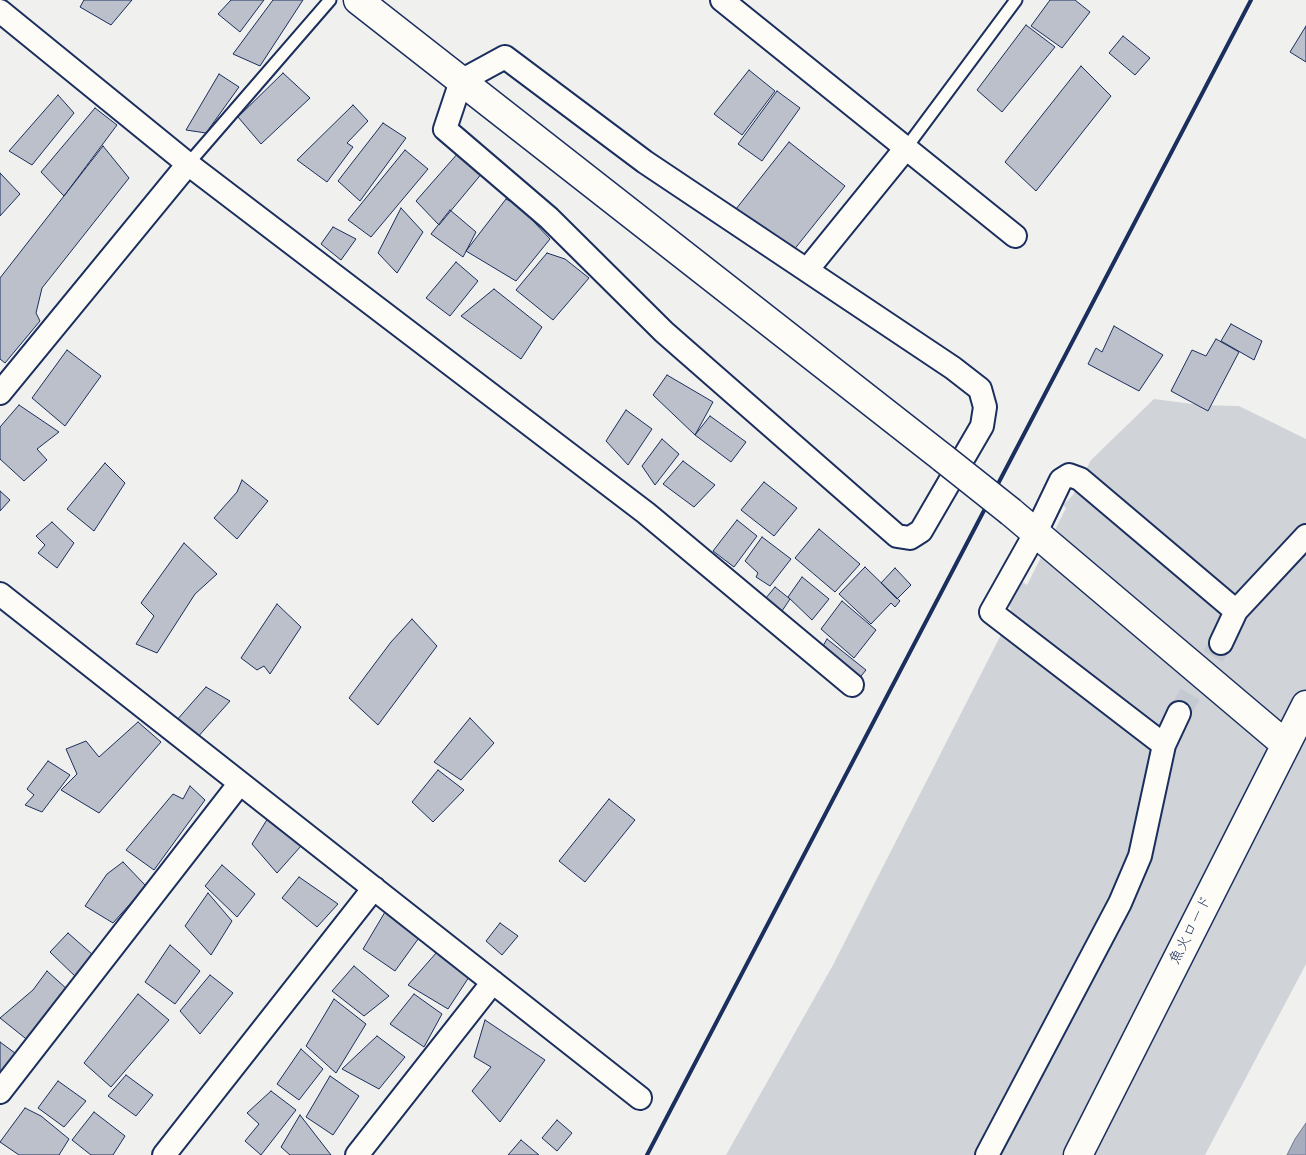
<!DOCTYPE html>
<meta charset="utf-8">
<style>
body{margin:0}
canvas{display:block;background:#f0f0ee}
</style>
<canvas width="1306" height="1155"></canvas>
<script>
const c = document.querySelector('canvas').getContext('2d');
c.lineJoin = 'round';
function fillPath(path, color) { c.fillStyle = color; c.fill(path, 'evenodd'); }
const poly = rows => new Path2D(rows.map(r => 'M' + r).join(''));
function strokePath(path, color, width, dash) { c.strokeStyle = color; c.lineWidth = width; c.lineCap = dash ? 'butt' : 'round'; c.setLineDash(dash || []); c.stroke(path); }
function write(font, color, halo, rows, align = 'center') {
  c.font = font + ' Itim,"Klee One",sans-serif'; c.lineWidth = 4.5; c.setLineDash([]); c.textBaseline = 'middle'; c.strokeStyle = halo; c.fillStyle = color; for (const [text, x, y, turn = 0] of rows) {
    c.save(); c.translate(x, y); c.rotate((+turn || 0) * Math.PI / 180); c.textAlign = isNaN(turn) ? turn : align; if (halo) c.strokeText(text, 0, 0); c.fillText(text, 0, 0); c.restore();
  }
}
const green = poly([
 [1154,399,1200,405,1239,406,1306,439,1306,964,1205,1155,726,1155,833,965,1012,613,1009,604,1021,581,1027,585,1066,508,1063,505,1073,495,1091,460]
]);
const water = poly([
 [1306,1123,1306,1155,1287,1155,1295,1139,1306,1123]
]);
const building = poly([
 [84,0,132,0,111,25,80,7,84,0],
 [231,0,264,0,240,32,218,14,231,0],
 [273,0,303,0,260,66,233,54,273,0],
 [1050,0,1075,0,1090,12,1062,48,1031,26,1050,0],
 [1026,25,1055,47,1002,112,977,90,1026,25],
 [1306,26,1306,62,1290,52,1306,26],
 [1123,36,1150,58,1135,75,1109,53,1123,36],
 [1081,66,1111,96,1036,191,1005,162,1081,66],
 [749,70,775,91,742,135,714,114,749,70],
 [283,73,310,98,261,144,238,117,283,73],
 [219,74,239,87,206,133,186,130,219,74],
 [777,91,800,108,762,161,738,144,777,91],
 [58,95,74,113,32,165,9,151,58,95],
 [353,105,368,121,347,143,353,147,327,182,297,160,353,105],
 [95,108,117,125,64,196,41,172,95,108],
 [383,123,406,138,360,201,338,181,383,123],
 [789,142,845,186,793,251,736,209,789,142],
 [103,146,129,178,42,288,36,313,40,321,5,363,0,359,0,278,103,146],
 [405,150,428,169,371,237,348,220,405,150],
 [459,152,483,172,439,225,416,201,459,152],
 [0,173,20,194,0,216,0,173],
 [506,199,519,206,550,239,516,281,466,251,506,199],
 [401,208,423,232,397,273,378,253,401,208],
 [450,210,476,232,463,257,431,234,450,210],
 [333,227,356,239,341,260,321,244,333,227],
 [547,253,565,259,589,278,553,320,516,290,547,253],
 [456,262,478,281,450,316,426,298,456,262],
 [494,289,542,327,521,359,461,316,494,289],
 [1231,324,1262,341,1254,360,1221,341,1231,324],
 [1114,326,1163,355,1139,391,1088,364,1096,348,1102,352,1114,326],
 [1216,339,1239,352,1208,411,1171,391,1192,350,1206,356,1216,339],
 [67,350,101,376,65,426,32,398,67,350],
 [667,375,713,402,695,435,653,395,667,375],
 [19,405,59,432,37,449,47,460,24,481,0,459,0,427,19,405],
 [626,410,652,429,628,465,606,441,626,410],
 [710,416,746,442,731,462,695,435,710,416],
 [662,439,679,454,655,485,642,466,662,439],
 [683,461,715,485,694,507,663,484,683,461],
 [105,463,125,483,94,531,67,509,105,463],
 [242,480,268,501,237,539,214,518,237,492,242,480],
 [764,482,797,508,774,536,741,510,764,482],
 [0,491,10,500,0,511,0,491],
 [737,520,757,536,734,567,713,551,737,520],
 [52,522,74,543,57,568,38,553,45,545,36,536,52,522],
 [819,529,860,564,835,592,795,558,819,529],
 [762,537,791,559,770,586,756,577,758,573,745,561,762,537],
 [184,543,217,574,195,594,157,653,136,644,154,616,141,603,184,543],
 [865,567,900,601,895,607,891,603,871,624,839,594,865,567],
 [895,568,911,585,897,599,881,583,895,568],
 [802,577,829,599,812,620,788,597,802,577],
 [775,587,790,599,778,617,761,604,775,587],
 [842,601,876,630,854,658,821,629,842,601],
 [277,604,301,627,270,674,264,666,257,670,241,658,277,604],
 [412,619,437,646,378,725,349,698,391,642,412,619],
 [827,639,866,670,857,681,820,651,827,639],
 [206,687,230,701,196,739,176,721,206,687],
 [470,718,494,743,461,780,434,762,470,718],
 [138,722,161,742,99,813,61,790,77,774,66,749,86,741,99,757,138,722],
 [48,761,70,775,42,812,25,805,34,795,27,789,48,761],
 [438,770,464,790,433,822,412,802,438,770],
 [190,786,205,800,154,870,126,850,173,794,183,799,190,786],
 [609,799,635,820,585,882,559,861,609,799],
 [268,818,301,846,277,873,252,844,268,818],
 [123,862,146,886,113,923,85,906,107,874,123,862],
 [222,865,255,894,237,917,205,886,222,865],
 [299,877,338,904,317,927,282,898,299,877],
 [208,893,232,921,211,955,185,926,208,893],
 [388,907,421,935,395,971,363,949,388,907],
 [500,923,518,936,502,955,486,941,500,923],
 [68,933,93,955,78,979,50,952,68,933],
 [170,945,200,971,175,1004,145,982,170,945],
 [437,952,469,977,448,1009,408,985,437,952],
 [354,966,389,996,364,1016,332,991,354,966],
 [47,971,68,990,35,1046,0,1018,33,990,47,971],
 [210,975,233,993,200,1034,180,1011,210,975],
 [138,994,169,1020,111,1087,84,1063,138,994],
 [414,994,442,1014,424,1047,390,1024,414,994],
 [334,999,366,1024,336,1073,306,1046,334,999],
 [485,1020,545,1060,500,1122,472,1091,491,1067,474,1057,485,1020],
 [377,1036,405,1057,379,1089,342,1069,377,1036],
 [0,1042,19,1056,0,1075,0,1042],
 [301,1049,323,1069,299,1100,277,1084,301,1049],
 [126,1075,153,1095,136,1116,108,1096,126,1075],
 [330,1076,359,1096,333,1135,306,1117,330,1076],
 [58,1081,86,1101,64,1127,38,1108,58,1081],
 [271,1091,296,1110,261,1155,245,1141,259,1124,247,1113,271,1091],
 [25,1108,41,1116,69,1139,59,1155,19,1155,0,1142,25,1108],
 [94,1112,125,1136,113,1155,91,1155,72,1140,94,1112],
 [300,1115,331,1155,290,1155,281,1147,300,1115],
 [557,1120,572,1133,557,1151,542,1138,557,1120],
 [521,1140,539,1155,508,1155,521,1140]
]);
const minorTunnel = poly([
 [1179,713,1221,643]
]);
const service = poly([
 [906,148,1016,0],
 [188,164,330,0]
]);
const minor = poly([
 [722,0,1015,236],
 [0,11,188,164,646,513,852,685],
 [505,57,645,162,953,368,980,389,985,407,982,426,921,531,910,538,897,536,664,332,549,218,445,129,461,81,505,57],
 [807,270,906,148],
 [0,393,188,164],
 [0,594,640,1098],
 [1221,643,1236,611,1306,536],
 [1164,745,991,612,1036,532,1061,480,1069,475,1080,479,1236,611],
 [0,1092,240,783],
 [164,1155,374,888],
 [357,1155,493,982],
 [987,1155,1120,903,1140,856,1164,745,1179,713]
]);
const tertiary = poly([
 [358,0,943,458],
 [1011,512,1285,744],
 [1078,1155,1306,705]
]);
const rail = poly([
 [647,1155,1251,0]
]);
const tertiaryBridge = poly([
 [943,458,1011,512]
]);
const streetNames = [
 ["魚火ロード",1191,930,-63]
];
fillPath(green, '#d0d3d8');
fillPath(water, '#a7adbd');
strokePath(water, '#6f7b97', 1);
fillPath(building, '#bbc0ca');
strokePath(building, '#1b2f5e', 1);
strokePath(minorTunnel, '#c5c9d1', 22, [22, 11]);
strokePath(service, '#1b2f5e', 15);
strokePath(minor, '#1b2f5e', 26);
strokePath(tertiary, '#1b2f5e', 31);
strokePath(service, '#fdfcf7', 11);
strokePath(minor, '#fdfcf7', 22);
strokePath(tertiary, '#fdfcf7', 28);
strokePath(rail, '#1b2f5e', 4);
strokePath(tertiaryBridge, '#1b2f5e', 31, []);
strokePath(tertiaryBridge, '#fdfcf7', 28);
write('15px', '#1b2f5e', '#fdfcf7', streetNames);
</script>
